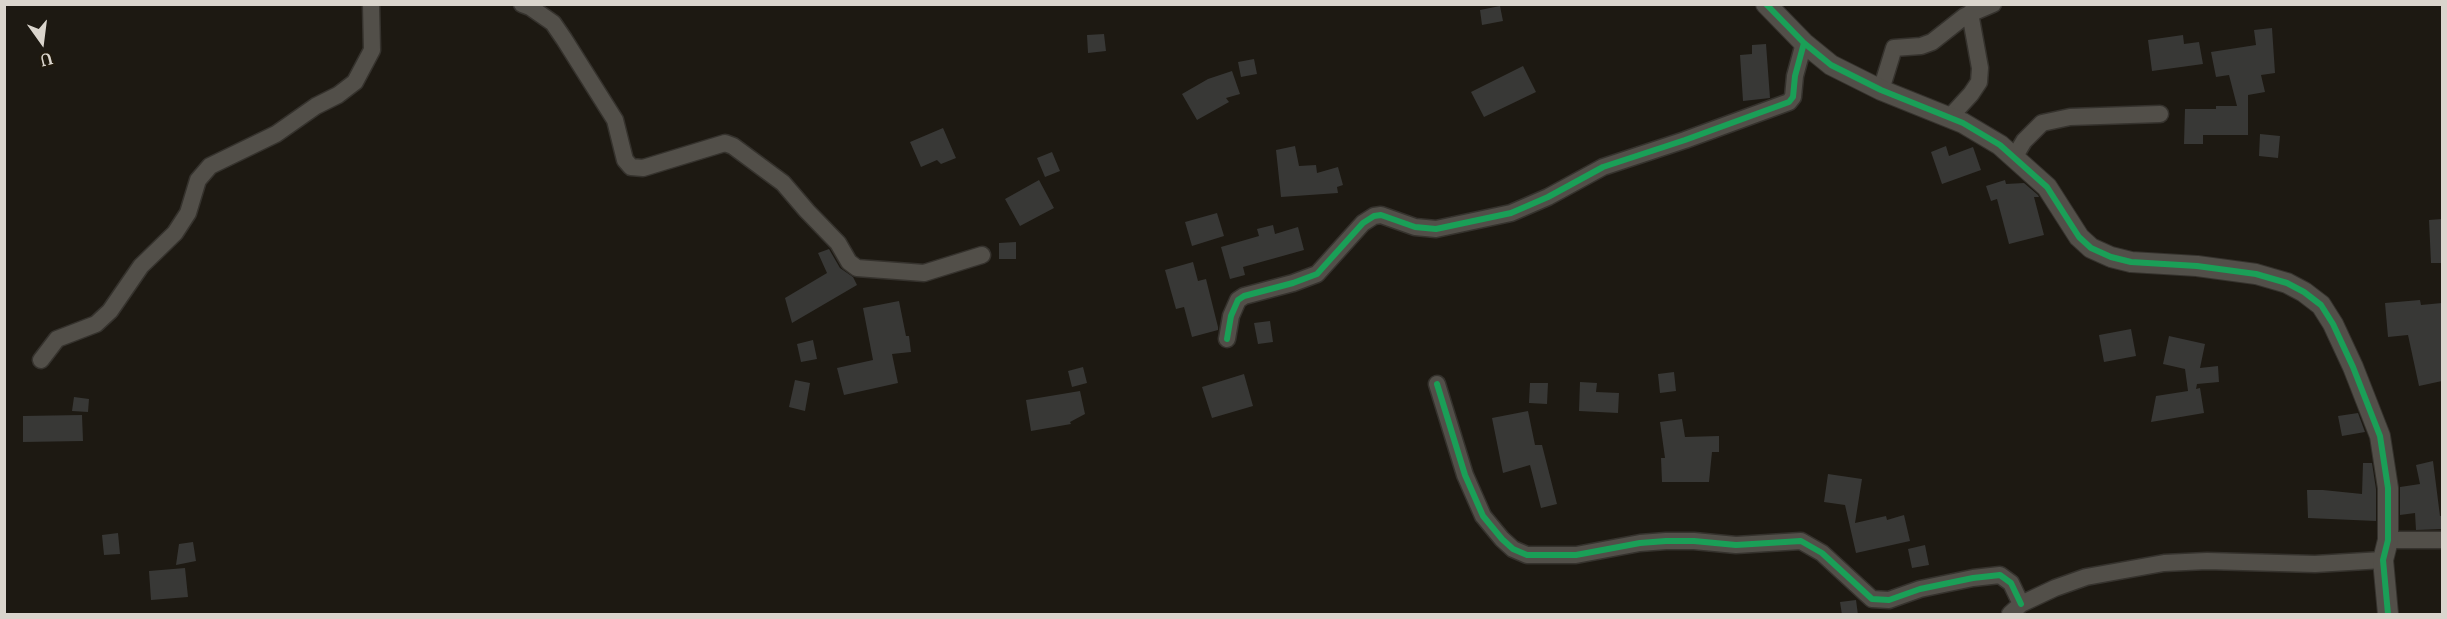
<!DOCTYPE html>
<style>
body{margin:0}
#map{position:relative;width:2447px;height:619px;overflow:hidden;background:#1d1912;font-family:Merriweather,serif}
canvas{display:block}
.frame{position:absolute;inset:0;border:6px solid #dad5cd;pointer-events:none}
.north{position:absolute;left:12px;top:12px;width:60px;height:60px;-webkit-text-stroke:4px #211a0d;paint-order:stroke;rotate:166deg;font-size:16px;font-weight:700;line-height:24px;text-align:center;color:#dad5cd}
.north::after{content:'';display:block;margin:auto;width:21px;height:27px;background:#dad5cd;clip-path:polygon(50% 0,100% 100%,50% 72%,0 100%)}
</style>
<div id="map">
<canvas width="2447" height="619"></canvas>
<div class="frame"></div>
<div class="north">U</div>
</div>
<script>
const c = document.querySelector('canvas').getContext('2d');
c.lineJoin = 'round';
function fillPath(path, color) { c.fillStyle = color; c.fill(path, 'evenodd'); }
const poly = rows => new Path2D(rows.map(r => 'M' + r).join(''));
function strokePath(path, color, width, dash) { c.strokeStyle = color; c.lineWidth = width; c.lineCap = dash ? 'butt' : 'round'; c.setLineDash(dash || []); c.stroke(path); }
const building = poly([
 [1500,6,1503,21,1482,25,1480,10],
 [2272,28,2275,73,2261,75,2265,92,2248,95,2248,135,2203,135,2203,144,2184,144,2185,109,2216,109,2216,106,2237,106,2229,75,2216,77,2211,52,2256,45,2254,30],
 [1104,34,1106,51,1088,53,1087,35],
 [2183,35,2184,44,2199,42,2203,64,2152,71,2148,40],
 [1766,44,1770,98,1743,101,1740,55,1752,54,1752,45],
 [1254,59,1257,74,1241,77,1238,62],
 [1523,66,1536,92,1484,117,1471,92],
 [1232,71,1240,94,1226,98,1229,102,1197,120,1182,94,1208,79],
 [943,128,956,158,941,164,937,160,921,167,910,142],
 [2260,134,2280,136,2278,158,2259,156],
 [1295,146,1299,166,1316,165,1317,173,1338,167,1343,185,1337,187,1338,193,1281,197,1276,150],
 [1946,146,1949,156,1973,147,1981,170,1942,184,1931,152],
 [1052,152,1060,171,1045,177,1037,158],
 [1039,180,1054,208,1020,226,1005,199],
 [2005,180,2006,184,2024,183,2038,195,2039,197,2034,197,2044,235,2009,244,1997,199,1991,201,1986,186],
 [1217,213,1224,236,1192,246,1185,222],
 [2442,219,2442,263,2431,263,2429,220],
 [1273,225,1275,234,1298,227,1304,250,1243,267,1245,275,1230,279,1221,247,1259,236,1257,229],
 [1016,242,1016,259,999,259,999,243],
 [829,249,840,268,853,277,857,285,792,323,785,298,827,273,818,253],
 [1193,262,1198,281,1206,279,1218,327,1218,330,1192,337,1184,307,1176,309,1165,270],
 [2420,300,2421,305,2442,303,2442,381,2419,386,2408,335,2388,337,2385,303],
 [899,301,906,336,909,336,911,352,892,354,898,383,844,395,837,368,873,360,863,308],
 [1270,321,1273,342,1258,344,1254,323],
 [2131,329,2136,356,2104,362,2099,335],
 [2169,336,2205,344,2200,368,2218,366,2219,382,2197,384,2196,389,2200,388,2204,413,2151,422,2156,396,2188,391,2185,369,2163,364],
 [813,340,817,359,801,362,797,344],
 [1083,367,1087,383,1072,387,1068,371],
 [1674,372,1676,391,1660,393,1658,374],
 [1244,374,1253,406,1212,418,1202,387],
 [795,380,810,383,805,411,789,407],
 [1580,382,1597,383,1596,392,1619,393,1618,413,1579,411],
 [1530,383,1548,383,1547,404,1529,403],
 [1080,391,1085,414,1070,422,1071,424,1031,431,1026,400],
 [74,397,89,399,88,412,72,411],
 [1528,411,1535,445,1542,445,1557,504,1541,508,1530,465,1503,473,1492,418],
 [2358,413,2365,432,2342,436,2338,416],
 [82,415,83,441,23,442,23,416],
 [1682,419,1685,437,1719,436,1719,452,1712,452,1709,482,1662,482,1661,458,1665,458,1660,422],
 [2433,461,2440,516,2442,516,2442,529,2416,530,2415,513,2400,515,2400,487,2420,484,2416,465],
 [2363,463,2372,463,2376,489,2376,521,2308,518,2307,490,2323,490,2362,494],
 [1828,474,1862,479,1855,523,1886,516,1887,520,1904,515,1910,541,1856,553,1845,505,1824,502],
 [118,533,120,554,104,555,102,535],
 [193,542,196,561,176,565,179,544],
 [1925,545,1929,565,1912,568,1908,549],
 [185,568,188,597,151,600,149,571],
 [1856,600,1858,615,1842,615,1840,602]
]);
const minor = poly([
 [522,4,530,7,553,23,564,39,615,120,625,160,631,167,643,168,725,143,733,146,783,183,807,211,838,243,849,262,857,268,924,273,982,255],
 [1881,90,1894,48,1921,46,1932,42,1965,16,1993,4],
 [1950,117,1971,94,1979,82,1980,68,1970,13],
 [2015,156,2024,141,2042,123,2070,117,2160,114],
 [1227,339,1231,316,1238,300,1244,296,1293,283,1317,274,1363,223,1374,216,1381,215,1415,227,1436,229,1511,213,1548,197,1603,167,1685,140,1789,102,1793,97,1795,76,1804,43],
 [41,360,57,339,96,324,110,311,141,266,175,233,188,213,198,180,210,166,276,134,316,106,338,95,355,82,372,50,371,4],
 [1437,384,1465,475,1483,516,1502,539,1513,549,1527,555,1576,555,1640,543,1666,541,1694,541,1736,545,1801,541,1822,553,1872,599,1889,600,1920,589,1973,578,2000,575,2011,583,2021,604],
 [2388,540,2442,540],
 [2010,614,2021,604,2055,588,2086,577,2164,563,2207,561,2315,564,2383,560]
]);
const tertiary = poly([
 [1766,4,1804,43,1831,65,1881,90,1963,123,2000,145,2047,187,2079,237,2091,248,2111,257,2131,262,2197,266,2256,274,2287,283,2304,292,2321,305,2333,324,2353,367,2380,436,2388,488,2388,540,2383,560,2388,614]
]);
const cycleway = poly([
 [1766,4,1804,43,1831,65,1881,90,1963,123,2000,145,2047,187,2079,237,2091,248,2111,257,2131,262,2197,266,2256,274,2287,283,2304,292,2321,305,2333,324,2353,367,2380,436,2388,488,2388,540,2383,560,2388,614],
 [1227,339,1231,316,1238,300,1244,296,1293,283,1317,274,1363,223,1374,216,1381,215,1415,227,1436,229,1511,213,1548,197,1603,167,1685,140,1789,102,1793,97,1795,76,1804,43],
 [1437,384,1465,475,1483,516,1502,539,1513,549,1527,555,1576,555,1640,543,1666,541,1694,541,1736,545,1801,541,1822,553,1872,599,1889,600,1920,589,1973,578,2000,575,2011,583,2021,604]
]);
fillPath(building, '#383836');
strokePath(minor, '#35322d', 19);
strokePath(tertiary, '#35322d', 22);
strokePath(minor, '#524f49', 16);
strokePath(tertiary, '#524f49', 20);
strokePath(cycleway, '#1a9f57', 6);
</script>
